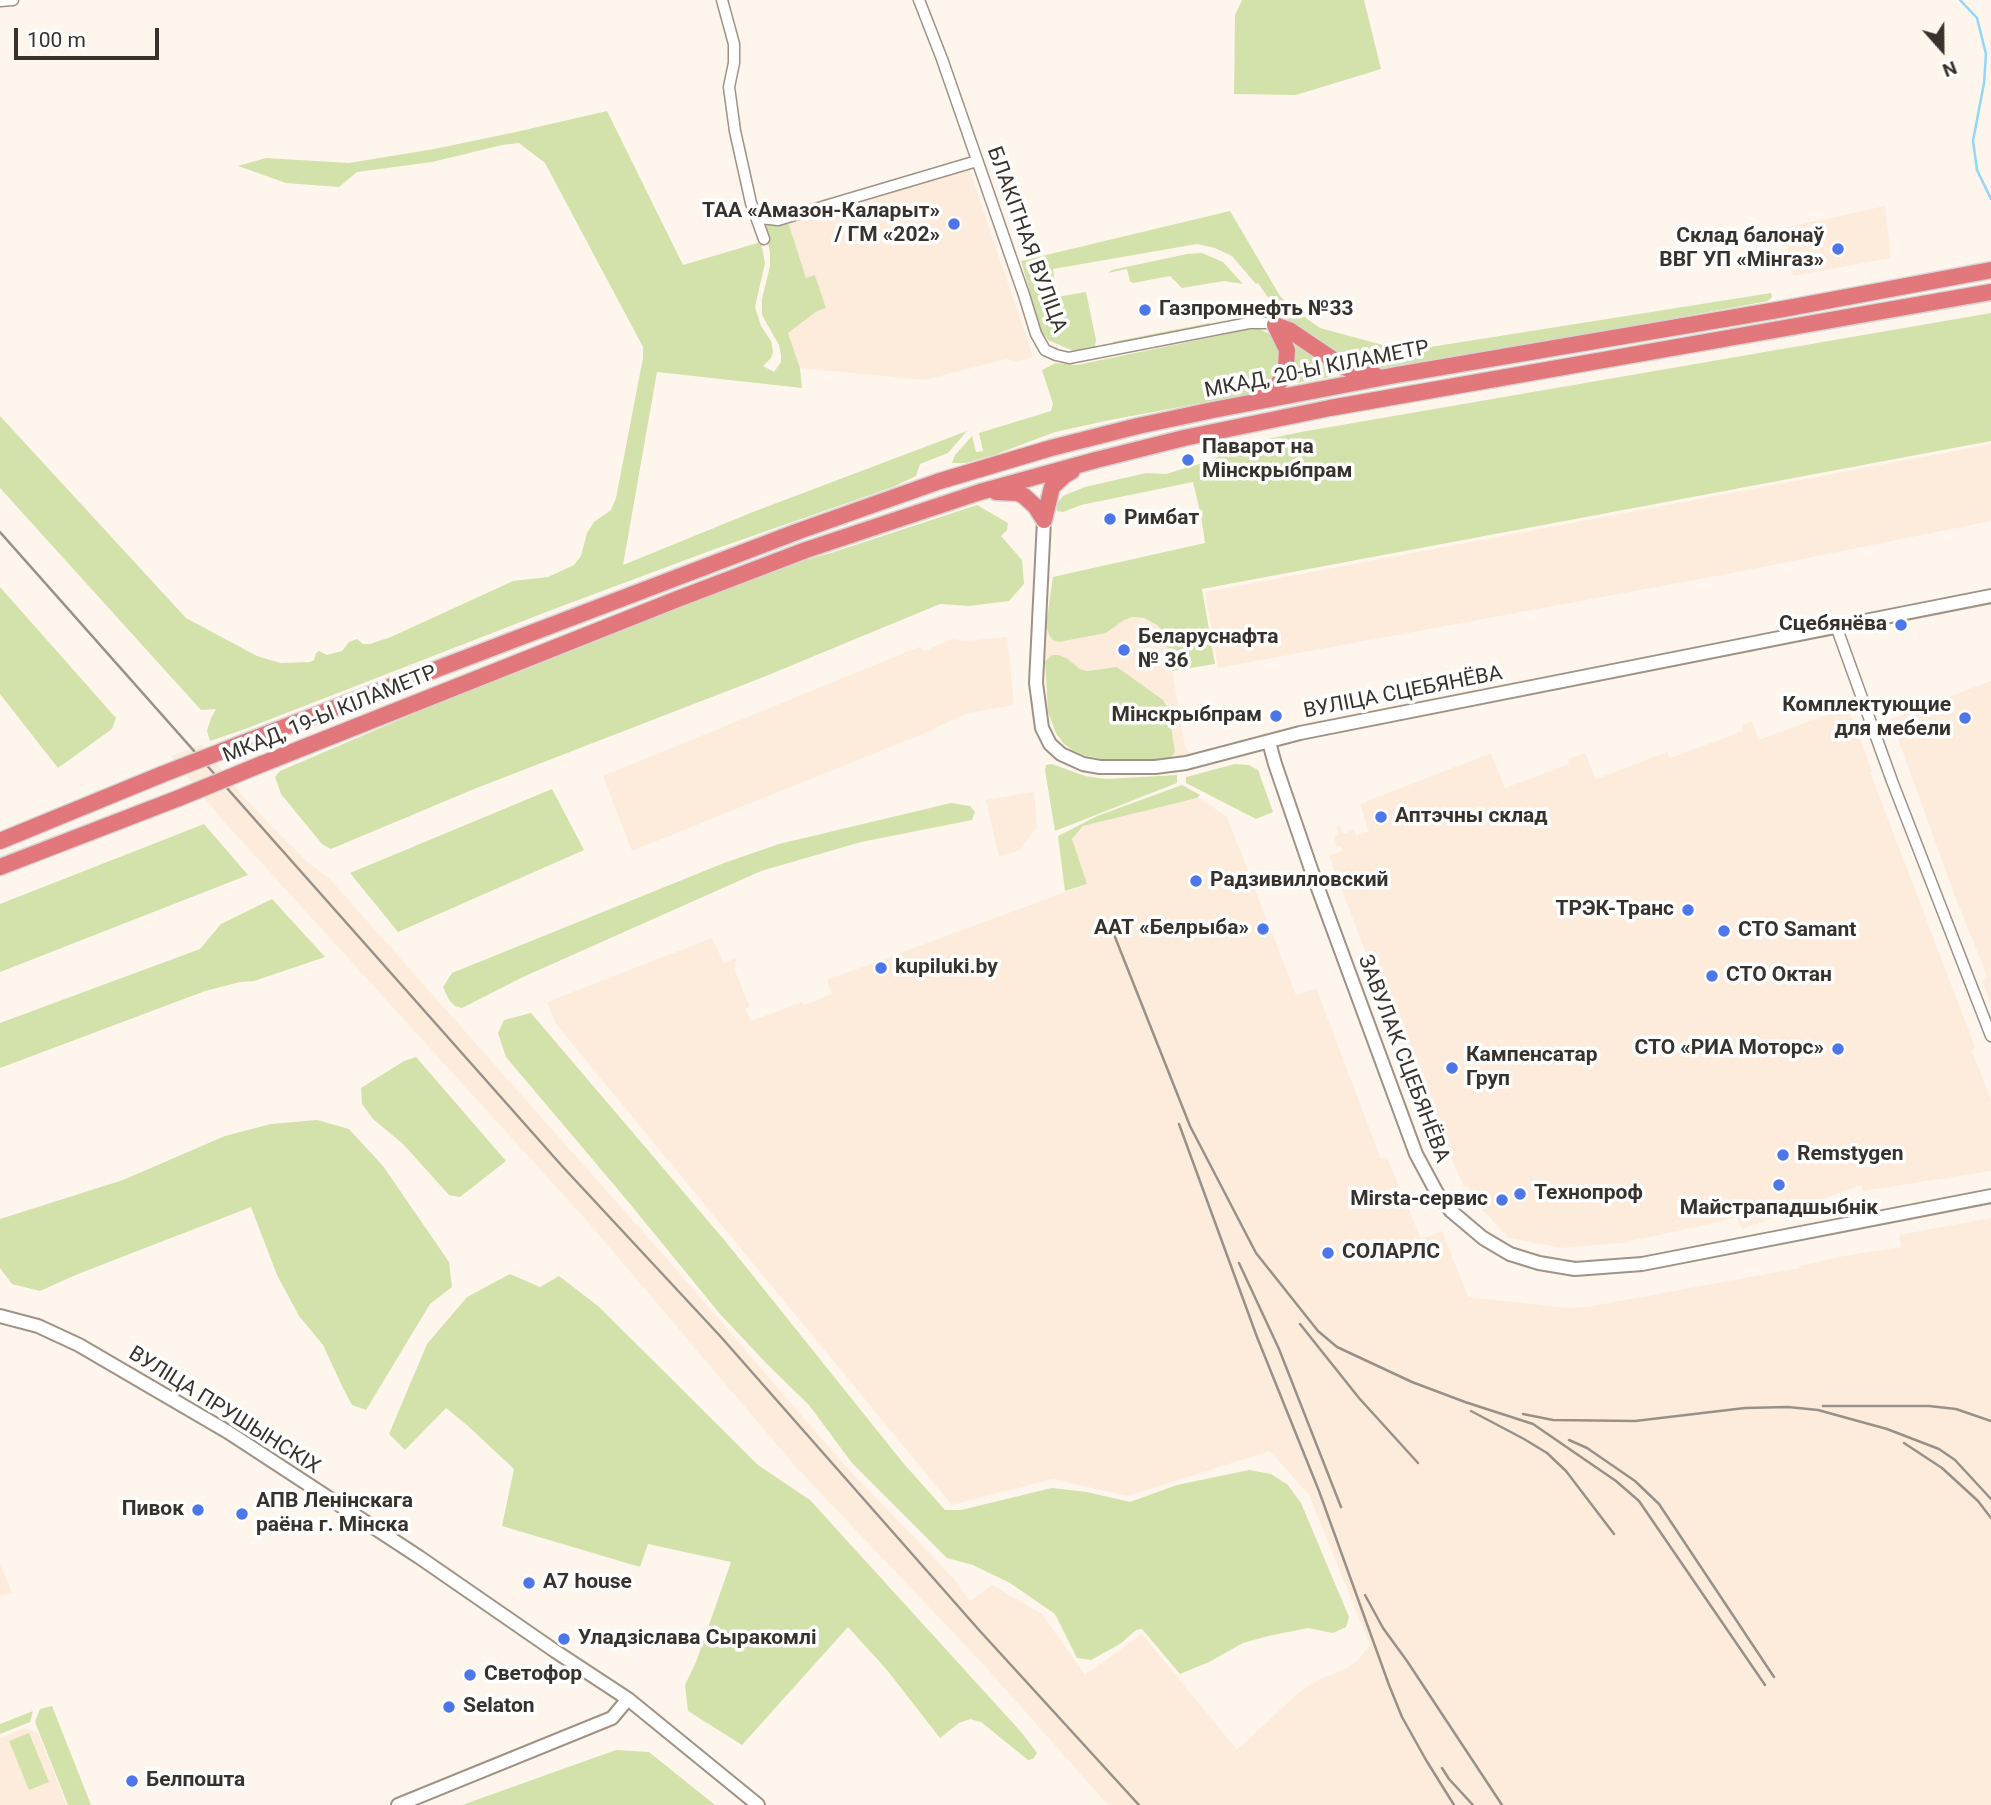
<!DOCTYPE html>
<meta charset="utf-8">
<style>
body{margin:0}
#map{position:relative;width:1991px;height:1805px;overflow:hidden;background:#fef5ed;font-family:Roboto,sans-serif}
canvas{display:block}
.north{position:absolute;left:1907px;top:14px;width:70px;height:70px;-webkit-text-stroke:5px #fff;paint-order:stroke;rotate:159deg;font-size:19px;font-weight:700;line-height:28px;text-align:center;color:#38322d}
.north::after{content:'';display:block;margin:auto;width:24px;height:32px;background:#38322d;clip-path:polygon(50% 0,100% 100%,50% 72%,0 100%)}
.scale{position:absolute;left:14px;top:28px;width:145px;height:32px;box-sizing:border-box;border:4px solid #38322d;border-top:0;padding-left:9px;font-size:21px;line-height:24px;white-space:nowrap;color:#38322d;-webkit-text-stroke:5px #fff;paint-order:stroke}
</style>
<div id="map">
<canvas width="1991" height="1805"></canvas>
<div class="north">N</div>
<div class="scale">100 m</div>
</div>
<script>
const c = document.querySelector('canvas').getContext('2d');
c.lineJoin = 'round';
function fillPath(path, color) { c.fillStyle = color; c.fill(path, 'evenodd'); }
const poly = rows => new Path2D(rows.map(r => 'M' + r).join(''));
function strokePath(path, color, width, dash) { c.strokeStyle = color; c.lineWidth = width; c.lineCap = dash ? 'butt' : 'round'; c.setLineDash(dash || []); c.stroke(path); }
function write(font, color, halo, rows, align = 'center') {
  c.font = font + ' Roboto,sans-serif'; c.lineWidth = 7; c.setLineDash([]); c.textBaseline = 'middle'; c.strokeStyle = halo; c.fillStyle = color; for (const [text, x, y, turn = 0] of rows) {
    c.save(); c.translate(x, y); c.rotate((+turn || 0) * Math.PI / 180); c.textAlign = isNaN(turn) ? turn : align; if (halo) c.strokeText(text, 0, 0); c.fillText(text, 0, 0); c.restore();
  }
}
const built = poly([
 [969,168,1033,357,1017,362,1006,359,925,380,800,368,787,333,817,311,826,308,815,276,806,278,787,221],
 [1885,206,1891,258,1793,276,1784,228],
 [1991,444,1991,521,1743,571,1218,668,1205,592],
 [1133,617,1151,621,1164,632,1167,639,1185,747,1190,753,1169,759,1175,752,1166,703,1117,667,1087,671,1080,669,1066,658,1052,655,1045,661,1046,625,1049,635,1053,640,1059,642,1105,633,1124,619],
 [1007,637,1014,705,968,713,920,735,632,851,603,776,919,647,925,651,952,639,966,641],
 [1991,681,1991,1005,1982,981,1988,978,1956,899,1891,719],
 [1848,707,1872,771,1870,772,1975,1047,1972,1052,1991,1099,1991,1171,1863,1191,1861,1185,1742,1229,1736,1217,1701,1226,1621,1243,1584,1246,1562,1248,1509,1238,1478,1205,1474,1194,1472,1195,1468,1186,1464,1187,1434,1117,1430,1118,1415,1078,1411,1078,1408,1069,1414,1066,1409,1053,1401,1045,1329,856,1343,850,1341,846,1337,847,1334,837,1339,835,1336,827,1340,825,1343,834,1354,830,1357,836,1369,831,1360,804,1491,753,1505,788,1569,764,1568,759,1585,753,1596,779,1667,752,1670,758,1743,731,1742,725,1751,721,1759,740],
 [202,744,241,794,279,834,307,862,329,878,668,1260,840,1460,955,1580,970,1601,992,1585,1042,1614,1085,1675,1142,1634,1237,1750,1299,1692,1320,1679,1346,1669,1358,1660,1370,1645,1309,1495,1270,1451,1127,1496,1053,1479,952,1505,556,1024,547,1002,712,938,724,963,736,958,735,971,750,1007,745,1008,751,1021,802,1002,804,1005,832,994,827,980,1087,884,1072,839,1083,826,1198,797,1227,817,1296,995,1316,988,1381,1159,1387,1157,1421,1239,1442,1231,1468,1297,1568,1308,1587,1307,1799,1268,1799,1266,1844,1256,1901,1247,1899,1235,1991,1218,1991,1805,1108,1805,983,1664,795,1466,588,1222,218,815,171,756],
 [1034,792,1037,827,1020,850,999,857,986,800],
 [0,1564,12,1593,0,1597],
 [24,1728,38,1733,67,1805,0,1805,0,1738]
]);
const green = poly([
 [1242,0,1364,0,1381,69,1296,95,1234,94,1235,15],
 [607,111,683,265,761,242,765,263,755,307,761,326,771,341,773,352,771,358,763,366,774,372,781,362,781,355,779,345,762,315,762,299,770,266,770,253,765,226,768,223,788,222,806,278,815,275,826,308,817,311,788,333,800,368,802,388,657,372,623,565,753,512,967,431,948,453,920,464,916,476,893,487,715,549,554,609,245,729,210,741,207,731,211,718,216,709,201,710,0,488,0,416,186,618,257,656,280,663,310,662,314,660,316,653,319,651,327,655,342,651,349,642,357,639,363,644,370,644,391,637,513,581,548,577,574,565,581,556,587,533,594,522,611,510,616,498,643,358,643,347,545,163,519,143,502,145,432,162,357,172,339,187,286,183,238,166,266,158,349,163,434,149,516,132],
 [1230,211,1280,296,1293,309,1320,328,1405,351,1771,293,1772,297,1768,301,1633,326,1379,369,1361,369,1294,328,1281,316,1258,283,1256,284,1232,256,1215,248,1197,244,1053,269,1057,297,1086,292,1096,340,1095,346,1092,350,1078,353,1048,340,1041,331,1021,261],
 [1202,253,1223,262,1243,284,1224,281,1182,288,1170,276,1133,283,1130,281,1127,269,1108,273,1112,270,1187,254],
 [1216,302,1240,304,1256,309,1233,314,1223,306],
 [1991,313,1991,441,1202,589,1215,664,1172,671,1164,632,1157,625,1144,618,1132,617,1124,620,1106,633,1059,642,1053,640,1049,635,1046,625,1053,577,1205,543,1201,516,1193,482,1081,505,1063,512,1057,511,1056,504,1063,496,1085,487,1146,473,1166,474,1212,460,1238,445,1301,432],
 [1209,323,1213,326,1117,345,1112,342],
 [1259,329,1270,334,1278,342,1283,361,1266,391,1110,420,1055,432,994,455,966,463,952,463,955,455,972,436,976,452,983,451,979,433,1051,411,1053,404,1042,370,1056,363,1077,365,1246,330],
 [1287,334,1335,364,1336,372,1330,377,1284,385,1294,367,1295,355],
 [977,505,1008,523,1007,530,1001,536,1022,560,1024,584,1009,601,969,606,940,604,761,678,474,789,331,849,322,844,281,794,275,777,280,771,520,668,794,563,831,553],
 [0,587,116,718,112,729,58,768,0,694],
 [1052,655,1059,655,1066,658,1080,669,1087,671,1117,667,1163,700,1168,708,1175,752,1172,756,1164,761,1107,760,1083,755,1072,750,1063,743,1056,733,1048,712,1045,661],
 [1052,764,1085,776,1106,779,1177,775,1177,783,1055,831,1045,770,1046,765],
 [1235,764,1249,765,1258,770,1273,812,1256,819,1186,783,1186,777],
 [1182,785,1200,795,1197,798,1083,826,1072,839,1087,884,1065,891,1058,836,1097,816],
 [552,789,584,850,398,932,350,873],
 [951,803,970,806,975,812,972,820,861,842,761,871,523,977,462,1008,455,1006,449,1000,443,987,452,973,724,863,779,844],
 [204,824,248,875,0,972,0,904],
 [272,899,325,957,254,981,240,982,205,991,0,1068,0,1023,200,949,221,924],
 [531,1013,726,1242,904,1464,945,1510,961,1510,1052,1488,1087,1492,1130,1502,1177,1485,1249,1470,1271,1474,1288,1485,1301,1503,1349,1617,1346,1627,1333,1633,1308,1628,1268,1636,1243,1643,1209,1662,1180,1674,1142,1629,1136,1630,1120,1644,1091,1660,1077,1658,1055,1614,1010,1583,973,1565,947,1558,852,1463,809,1405,767,1364,720,1314,626,1199,506,1057,498,1033,504,1020],
 [416,1057,506,1161,460,1197,449,1195,403,1144,373,1119,362,1104,361,1088,404,1061],
 [317,1120,349,1129,383,1166,449,1262,452,1287,430,1304,366,1410,352,1405,343,1388,323,1345,299,1316,277,1275,251,1207,78,1274,40,1291,12,1284,0,1268,0,1219,123,1180,225,1136,271,1124],
 [510,1274,540,1287,559,1276,598,1306,758,1465,810,1500,1022,1733,1037,1753,1033,1759,1028,1760,981,1722,970,1719,959,1723,940,1738,887,1670,848,1627,742,1745,688,1711,685,1685,696,1662,731,1562,648,1544,640,1567,502,1526,514,1469,468,1426,446,1408,405,1450,389,1434,427,1344,467,1297],
 [52,1706,91,1805,68,1805,35,1722,40,1709],
 [33,1711,30,1722,0,1734,0,1724],
 [29,1733,49,1782,29,1790,9,1741],
 [616,1750,649,1752,715,1805,462,1805]
]);
const stream = poly([
 [1960,0,1977,18,1986,54,1984,83,1973,141,1977,170,1991,199]
]);
const minor = poly([
 [722,0,734,44,734,63,729,87,735,131,751,203,764,239],
 [919,0,942,59,1024,295,1036,334,1045,350,1056,355,1069,358,1249,323,1268,323,1275,325],
 [0,1,13,0],
 [754,212,760,218,778,220,977,161],
 [1836,626,1892,781,1991,1036]
]);
const tertiary = poly([
 [1044,520,1036,683,1042,728,1050,744,1061,754,1083,764,1100,767,1155,767,1186,763,1300,733,1991,596],
 [1269,742,1275,764,1312,872,1416,1154,1437,1193,1451,1211,1483,1238,1510,1254,1539,1263,1575,1269,1642,1264,1991,1196],
 [0,1316,38,1326,79,1345,228,1432,419,1557,555,1651,628,1699,758,1805],
 [398,1805,612,1718,628,1699]
]);
const trunk = poly([
 [1275,325,1289,330,1344,367,1360,374,1375,375],
 [1259,399,1277,387,1286,367,1287,350,1275,325],
 [996,492,1018,493,1024,496,1035,506,1044,520],
 [1044,520,1052,487,1065,475,1072,471],
 [248,741,799,531,940,481,1051,448,1138,426,1213,410,1396,375,1783,309,1991,270],
 [262,764,675,600,806,550,980,492,1096,460,1184,438,1330,408,1991,292],
 [0,841,163,774],
 [0,867,179,798]
]);
const rail = poly([
 [0,532,562,1166,721,1337,979,1630,1139,1805],
 [1113,932,1190,1126,1256,1253,1318,1331,1337,1347,1412,1382,1465,1402,1533,1424,1616,1481,1639,1501,1765,1685],
 [1179,1124,1257,1337,1319,1491,1389,1685,1402,1717,1426,1760,1454,1805],
 [1239,1263,1279,1349,1341,1507],
 [1300,1324,1359,1398,1418,1463],
 [1823,1406,1929,1406,1956,1409,1991,1421],
 [1471,1411,1524,1439,1547,1453,1566,1471,1614,1534],
 [1523,1414,1553,1420,1635,1421,1745,1408,1788,1407,1818,1410,1887,1429,1939,1449,1955,1460,1991,1499],
 [1569,1440,1587,1448,1635,1481,1659,1504,1774,1677],
 [1904,1443,1942,1468,1978,1501,1991,1518],
 [1365,1595,1383,1628,1407,1661,1502,1805],
 [1442,1768,1449,1779,1473,1805]
]);
const trunkBridge = poly([
 [163,774,248,741],
 [179,798,262,764]
]);
const markers = [
 [954,224,7,"#4d76e9"],
 [1838,249,7,"#4d76e9"],
 [1145,310,7,"#4d76e9"],
 [1188,460,7,"#4d76e9"],
 [1110,519,7,"#4d76e9"],
 [1901,625,7,"#4d76e9"],
 [1124,650,7,"#4d76e9"],
 [1276,716,7,"#4d76e9"],
 [1965,718,7,"#4d76e9"],
 [1381,817,7,"#4d76e9"],
 [1196,881,7,"#4d76e9"],
 [1688,910,7,"#4d76e9"],
 [1263,929,7,"#4d76e9"],
 [1724,931,7,"#4d76e9"],
 [881,968,7,"#4d76e9"],
 [1712,976,7,"#4d76e9"],
 [1838,1049,7,"#4d76e9"],
 [1452,1068,7,"#4d76e9"],
 [1783,1155,7,"#4d76e9"],
 [1779,1185,7,"#4d76e9"],
 [1520,1194,7,"#4d76e9"],
 [1502,1200,7,"#4d76e9"],
 [1328,1253,7,"#4d76e9"],
 [198,1510,7,"#4d76e9"],
 [242,1514,7,"#4d76e9"],
 [529,1583,7,"#4d76e9"],
 [564,1639,7,"#4d76e9"],
 [470,1675,7,"#4d76e9"],
 [449,1707,7,"#4d76e9"],
 [132,1781,7,"#4d76e9"]
];
const poiNames = [
 ["ТАА «Амазон-Каларыт»",940,212,"right"],
 ["/ ГМ «202»",940,236,"right"],
 ["Склад балонаў",1824,237,"right"],
 ["ВВГ УП «Мінгаз»",1824,261,"right"],
 ["Газпромнефть №33",1159,310],
 ["Паварот на",1202,448],
 ["Мінскрыбпрам",1202,472],
 ["Римбат",1124,519],
 ["Сцебянёва",1887,625,"right"],
 ["Беларуснафта",1138,638],
 ["№ 36",1138,662],
 ["Комплектующие",1951,706,"right"],
 ["для мебели",1951,730,"right"],
 ["Мінскрыбпрам",1262,716,"right"],
 ["Аптэчны склад",1395,817],
 ["Радзивилловский",1210,881],
 ["ТРЭК-Транс",1674,910,"right"],
 ["ААТ «Белрыба»",1249,929,"right"],
 ["СТО Samant",1738,931],
 ["kupiluki.by",895,968],
 ["СТО Октан",1726,976],
 ["СТО «РИА Моторс»",1824,1049,"right"],
 ["Кампенсатар",1466,1056],
 ["Груп",1466,1080],
 ["Remstygen",1797,1155],
 ["Технопроф",1534,1194],
 ["Mirsta-сервис",1488,1200,"right"],
 ["Майстрападшыбнік",1779,1209,"center"],
 ["СОЛАРЛС",1342,1253],
 ["АПВ Ленінскага",256,1502],
 ["раёна г. Мінска",256,1526],
 ["Пивок",184,1510,"right"],
 ["A7 house",543,1583],
 ["Уладзіслава Сыракомлі",578,1639],
 ["Светофор",484,1675],
 ["Selaton",463,1707],
 ["Белпошта",146,1781]
];
const streetNames = [
 ["БЛАКІТНАЯ ВУЛІЦА",1026,240,70],
 ["МКАД, 20-Ы КІЛАМЕТР",1317,370,-11],
 ["ВУЛІЦА СЦЕБЯНЁВА",1403,693,-11],
 ["МКАД, 19-Ы КІЛАМЕТР",330,715,-22],
 ["ЗАВУЛАК СЦЕБЯНЁВА",1403,1059,69],
 ["ВУЛІЦА ПРУШЫНСКІХ",224,1411,32]
];
fillPath(built, '#fdecdc');
fillPath(green, '#d3e2ab');
strokePath(stream, '#93d6f8', 2.5);
strokePath(minor, '#a09285', 13);
strokePath(tertiary, '#a09285', 16);
strokePath(trunk, '#d7d6d5', 19);
strokePath(minor, '#fff', 10);
strokePath(tertiary, '#fff', 12);
strokePath(trunk, '#e2787b', 16);
strokePath(rail, '#98918a', 2.5);
strokePath(trunkBridge, '#d7d6d5', 19, []);
strokePath(trunkBridge, '#e2787b', 16);
for (const [x, y, r, color] of markers) { const dot = new Path2D(); dot.arc(x, y, r, 0, 2 * Math.PI); c.fillStyle = color; c.fill(dot); strokePath(dot, '#fff', 2.5); }
write('bold 21px', '#38322d', '#fff', poiNames, 'left');
write('21px', '#38322d', '#fff', streetNames);
</script>
